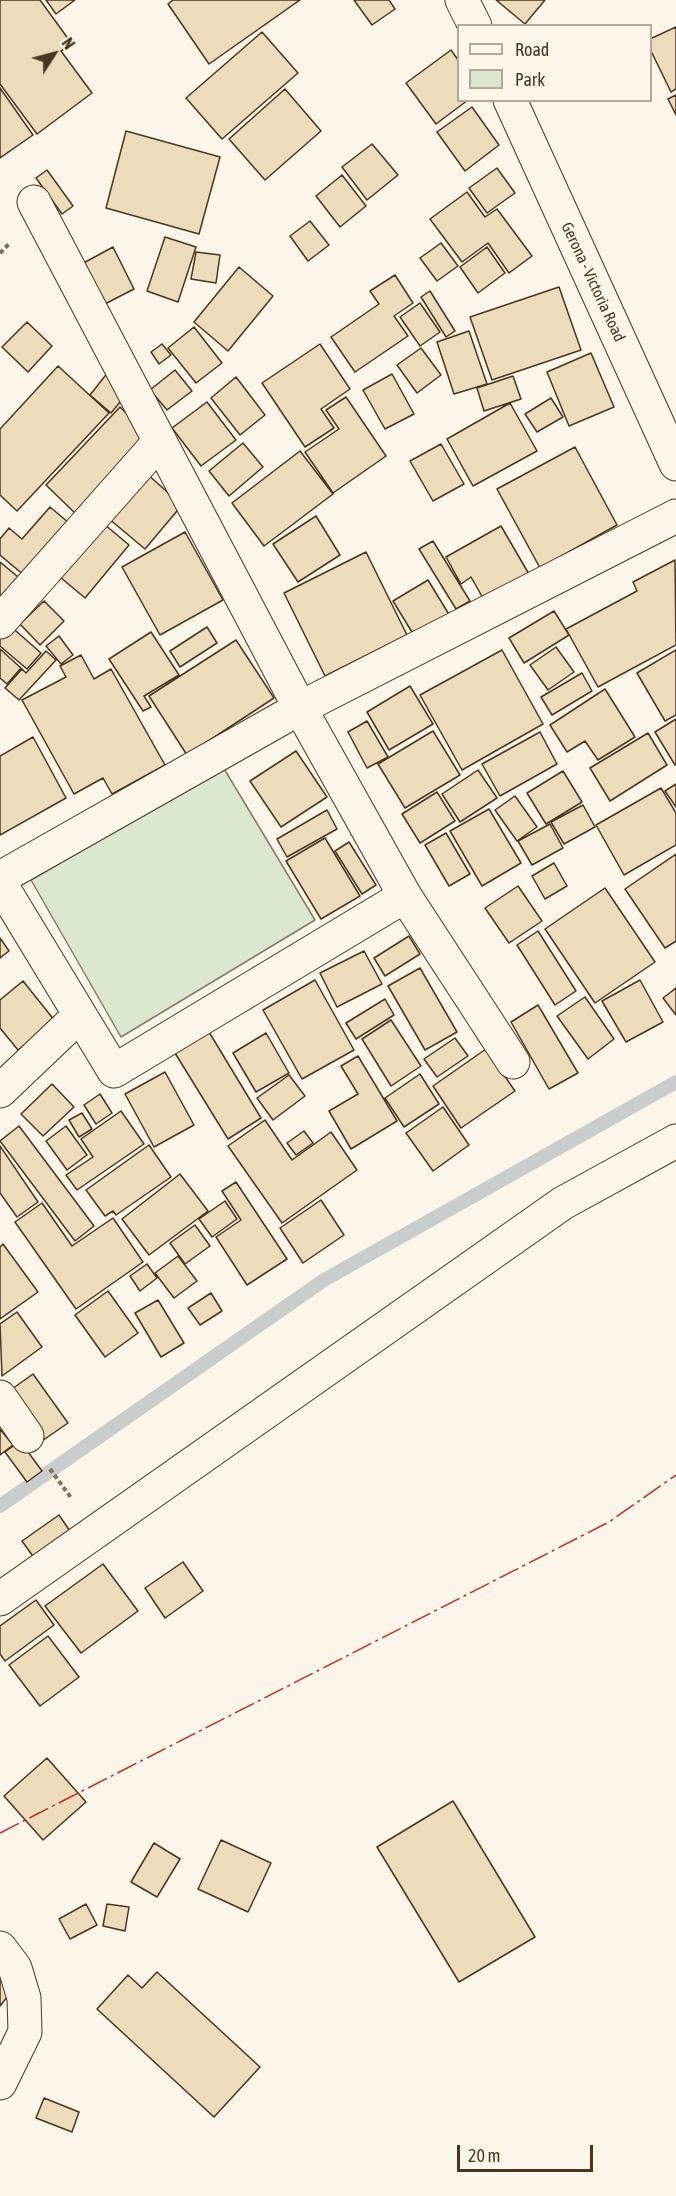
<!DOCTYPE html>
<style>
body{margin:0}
#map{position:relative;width:676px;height:2196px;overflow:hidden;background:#fbf6e9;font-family:"Asap Condensed",sans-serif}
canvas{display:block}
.legend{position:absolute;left:457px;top:24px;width:195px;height:78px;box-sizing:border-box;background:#fbf6e9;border:2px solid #b4a999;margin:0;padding:8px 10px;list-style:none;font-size:18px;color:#4a3520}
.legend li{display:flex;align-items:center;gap:12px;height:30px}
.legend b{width:30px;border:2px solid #b4a999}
.north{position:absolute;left:24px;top:24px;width:60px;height:60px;-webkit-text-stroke:4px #fbf6e9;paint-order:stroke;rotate:54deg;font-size:16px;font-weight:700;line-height:24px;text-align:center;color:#4a3520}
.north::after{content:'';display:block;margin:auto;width:21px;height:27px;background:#4a3520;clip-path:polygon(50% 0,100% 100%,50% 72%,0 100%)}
.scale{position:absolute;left:457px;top:2145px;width:136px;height:27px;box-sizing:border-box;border:3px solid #4a3520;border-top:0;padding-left:8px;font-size:18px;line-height:21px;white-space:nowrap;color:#4a3520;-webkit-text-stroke:4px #fbf6e9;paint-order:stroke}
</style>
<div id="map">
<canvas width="676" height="2196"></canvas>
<ul class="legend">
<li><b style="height:8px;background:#fbf6e9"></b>Road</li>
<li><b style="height:16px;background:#dce7d0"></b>Park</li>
</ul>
<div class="north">N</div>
<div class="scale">20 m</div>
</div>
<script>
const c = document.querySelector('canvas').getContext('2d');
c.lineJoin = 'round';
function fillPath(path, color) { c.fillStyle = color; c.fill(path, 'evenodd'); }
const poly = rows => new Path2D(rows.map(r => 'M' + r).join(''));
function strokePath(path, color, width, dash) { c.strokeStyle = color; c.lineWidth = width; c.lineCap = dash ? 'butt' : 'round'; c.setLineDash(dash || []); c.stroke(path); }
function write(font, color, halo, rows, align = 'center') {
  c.font = font + ' "Asap Condensed",sans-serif'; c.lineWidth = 4.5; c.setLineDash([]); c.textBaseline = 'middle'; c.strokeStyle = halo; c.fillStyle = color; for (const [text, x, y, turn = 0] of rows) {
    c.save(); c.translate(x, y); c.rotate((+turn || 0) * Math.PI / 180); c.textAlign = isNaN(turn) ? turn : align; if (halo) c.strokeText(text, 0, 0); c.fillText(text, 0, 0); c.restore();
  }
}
const green = poly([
 [223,767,315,920,121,1037,31,880,223,767]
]);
const stream = poly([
 [0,1506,324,1280,676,1082]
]);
const building = poly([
 [0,0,40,0,72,44,61,51,92,93,37,134,0,84,0,0],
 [46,0,75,0,56,14,46,0],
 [173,0,300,0,209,64,168,4,173,0],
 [354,0,389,0,395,9,372,25,354,0],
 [496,0,545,0,525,24,496,0],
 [676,27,676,89,671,92,650,49,650,39,676,27],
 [262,32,298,73,222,139,186,98,262,32],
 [451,50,458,60,458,100,468,100,436,124,406,83,451,50],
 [0,88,33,135,0,158,0,88],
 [285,89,321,131,265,180,229,139,285,89],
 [676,95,676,115,668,99,676,95],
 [472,107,499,145,465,171,437,132,472,107],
 [126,131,220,157,199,234,106,208,126,131],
 [372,144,398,175,367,200,342,167,372,144],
 [497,168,515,193,487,213,469,188,497,168],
 [47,170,73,206,62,214,36,178,47,170],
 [342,175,366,206,340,227,316,196,342,175],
 [467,192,485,217,497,209,532,256,509,273,488,243,462,262,430,219,467,192],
 [310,221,329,245,308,261,290,236,310,221],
 [165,237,196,247,178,302,147,291,165,237],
 [441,243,458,266,437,281,420,258,441,243],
 [113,247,134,289,99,307,78,266,113,247],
 [487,247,505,273,478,293,460,267,487,247],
 [196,252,220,255,216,283,191,279,196,252],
 [239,267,273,296,228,351,194,322,239,267],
 [395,275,413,303,394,316,408,336,355,372,331,337,379,304,370,291,395,275],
 [559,287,581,350,492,380,470,317,559,287],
 [430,291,455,331,446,337,421,297,430,291],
 [420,303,440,332,420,346,400,317,420,303],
 [27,322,52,346,28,372,2,347,27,322],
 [194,327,222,363,196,383,168,348,194,327],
 [469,331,487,384,454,394,437,342,469,331],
 [162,344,171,355,159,364,151,352,162,344],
 [320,344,350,389,321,409,334,428,305,447,262,383,320,344],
 [421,348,441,375,417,393,397,365,421,348],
 [591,353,614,407,569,426,547,372,591,353],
 [58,366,109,413,17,511,0,495,0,429,58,366],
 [175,370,192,391,167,410,150,390,175,370],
 [109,371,131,389,111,413,90,395,109,371],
 [392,374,414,414,385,429,363,390,392,374],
 [513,376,521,399,484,411,477,388,513,376],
 [236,377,265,415,240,435,211,398,236,377],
 [346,397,386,456,333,493,305,452,339,429,326,410,346,397],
 [551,398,563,417,537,432,525,414,551,398],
 [207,402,236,440,201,466,172,428,207,402],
 [510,403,537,451,473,486,447,439,510,403],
 [120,407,152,439,78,516,46,485,120,407],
 [243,443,263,467,229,496,209,471,243,443],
 [441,444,464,484,433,501,410,461,441,444],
 [575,447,617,525,540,568,497,489,575,447],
 [300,451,333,494,264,546,232,503,300,451],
 [146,473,182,505,145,549,108,518,146,473],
 [50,507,75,528,31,581,0,555,0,539,9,528,22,539,50,507],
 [316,516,340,555,298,582,273,544,316,516],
 [104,524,129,545,85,598,60,577,104,524],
 [501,526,533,581,488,607,471,577,461,584,446,557,501,526],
 [185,532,223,600,160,635,122,567,185,532],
 [433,541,470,601,456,609,419,549,433,541],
 [366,552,407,635,325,676,284,593,366,552],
 [675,560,676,645,598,687,566,629,637,591,633,582,675,560],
 [0,562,23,581,0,609,0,562],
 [428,580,453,621,418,642,393,601,428,580],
 [44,601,64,621,40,645,20,624,44,601],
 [554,611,569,635,524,663,509,638,554,611],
 [8,624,41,653,27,669,0,646,0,633,8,624],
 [207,627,217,643,180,667,170,651,207,627],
 [151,632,179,675,144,696,151,707,143,711,109,659,151,632],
 [59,636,73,655,61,664,46,646,59,636],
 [236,640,274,698,187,755,149,696,236,640],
 [556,647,574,672,548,690,530,665,556,647],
 [0,649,21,668,7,684,0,678,0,649],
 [502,650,543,724,462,770,420,695,502,650],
 [676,650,676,715,665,721,637,673,676,650],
 [46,651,56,660,19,700,5,688,22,669,26,673,46,651],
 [81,655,94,679,111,669,165,765,112,794,103,778,74,794,22,700,66,677,60,666,81,655],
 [582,673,592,691,552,715,541,697,582,673],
 [410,686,433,724,389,750,367,712,410,686],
 [605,689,635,737,598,760,585,741,567,752,550,725,605,689],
 [676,719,676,765,675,765,655,732,676,719],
 [367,721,388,757,367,768,348,732,367,721],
 [433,731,460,775,405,808,378,764,433,731],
 [540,732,557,764,500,796,482,764,540,732],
 [648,733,667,765,610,801,590,768,648,733],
 [33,737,66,798,0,835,0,756,33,737],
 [296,751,327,797,281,827,250,781,296,751],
 [478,770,497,798,460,822,442,794,478,770],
 [563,771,582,802,546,824,527,793,563,771],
 [676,784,676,807,665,791,676,784],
 [661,788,676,813,676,845,624,875,596,825,661,788],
 [437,792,455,821,420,843,402,814,437,792],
 [515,796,537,827,517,841,495,810,515,796],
 [583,805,595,827,564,844,551,822,583,805],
 [489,809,521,863,482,886,450,831,489,809],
 [327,810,337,829,287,857,277,839,327,810],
 [550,824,563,848,532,865,518,841,550,824],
 [446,833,470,874,449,886,425,845,446,833],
 [325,838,360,896,321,919,286,861,325,838],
 [349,842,376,885,362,894,335,851,349,842],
 [676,854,676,941,665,948,625,889,676,854],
 [554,863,567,886,545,899,532,876,554,863],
 [518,886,542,921,509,943,485,908,518,886],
 [605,888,655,962,595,1003,545,929,605,888],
 [538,931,576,991,555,1005,517,945,538,931],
 [409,936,420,954,385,976,374,958,409,936],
 [0,938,9,951,0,958,0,938],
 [364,951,382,984,337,1007,320,973,364,951],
 [420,968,457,1032,425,1050,388,986,420,968],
 [315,980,354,1050,302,1079,263,1010,315,980],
 [640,980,663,1022,626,1042,602,1001,640,980],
 [23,981,55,1021,18,1050,0,1028,0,1000,23,981],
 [676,988,676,1015,663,998,676,988],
 [585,997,614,1039,588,1059,557,1016,585,997],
 [385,999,394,1015,356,1039,346,1023,385,999],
 [538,1005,578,1073,549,1089,511,1022,538,1005],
 [391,1020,421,1066,391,1086,362,1039,391,1020],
 [209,1032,261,1118,228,1139,175,1053,209,1032],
 [266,1033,289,1073,256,1092,233,1053,266,1033],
 [455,1038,468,1056,437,1077,424,1059,455,1038],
 [486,1049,515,1091,461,1128,433,1086,486,1049],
 [358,1056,397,1121,351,1149,329,1111,358,1094,341,1066,358,1056],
 [165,1072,194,1125,154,1147,125,1094,165,1072],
 [420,1074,439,1104,404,1127,385,1098,420,1074],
 [289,1075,305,1096,273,1120,257,1098,289,1075],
 [52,1084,74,1107,43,1136,21,1114,52,1084],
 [100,1094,112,1113,96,1124,84,1105,100,1094],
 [443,1107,469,1145,433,1171,406,1133,443,1107],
 [121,1111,144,1144,77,1190,66,1175,93,1157,81,1139,121,1111],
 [82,1113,92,1129,79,1137,69,1120,82,1113],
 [265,1120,292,1160,331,1132,357,1170,282,1223,228,1146,265,1120],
 [19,1126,94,1226,75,1241,0,1141,19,1126],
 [66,1126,87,1155,67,1170,46,1141,66,1126],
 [304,1131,313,1143,296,1155,287,1143,304,1131],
 [149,1145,171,1177,116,1215,113,1211,105,1216,86,1190,149,1145],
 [0,1146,38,1202,17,1217,0,1193,0,1146],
 [180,1174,208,1211,149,1255,122,1219,180,1174],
 [236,1182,287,1259,247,1285,216,1237,241,1220,222,1191,236,1182],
 [321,1200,344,1235,303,1263,280,1228,321,1200],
 [225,1201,237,1219,212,1237,199,1219,225,1201],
 [42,1203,72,1246,113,1218,143,1262,76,1309,15,1222,42,1203],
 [195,1225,210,1246,185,1264,170,1243,195,1225],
 [3,1244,38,1292,0,1319,0,1247,3,1244],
 [178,1256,197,1281,174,1298,155,1273,178,1256],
 [147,1264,157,1278,140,1291,130,1276,147,1264],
 [108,1291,138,1333,105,1357,75,1315,108,1291],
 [211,1293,222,1311,200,1325,188,1308,211,1293],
 [158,1300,184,1343,161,1357,135,1313,158,1300],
 [17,1312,42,1347,2,1376,0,1324,17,1312],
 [33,1374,68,1423,39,1443,5,1394,33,1374],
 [0,1429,13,1445,0,1455,0,1429],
 [20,1441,42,1471,27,1482,5,1452,20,1441],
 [59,1515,74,1537,37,1562,22,1541,59,1515],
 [183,1562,203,1591,165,1618,145,1588,183,1562],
 [103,1564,138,1611,81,1653,45,1606,103,1564],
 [36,1600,54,1625,5,1661,0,1654,0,1626,36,1600],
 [48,1636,79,1677,40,1706,9,1665,48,1636],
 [47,1758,86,1802,43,1840,4,1796,47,1758],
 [453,1801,535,1937,459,1982,377,1847,453,1801],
 [221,1840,271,1863,248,1912,198,1889,221,1840],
 [154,1843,180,1859,157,1897,131,1882,154,1843],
 [86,1904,97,1925,70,1939,59,1919,86,1904],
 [107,1904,129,1907,125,1931,103,1926,107,1904],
 [0,1972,16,1986,0,2006,0,1972],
 [157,1972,260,2067,214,2117,97,2009,128,1975,142,1988,157,1972],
 [44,2098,79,2112,72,2132,36,2118,44,2098]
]);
const path = poly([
 [0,253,10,243],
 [50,1469,72,1499]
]);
const minor = poly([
 [34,202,300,708,405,896,513,1062],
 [0,622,160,441],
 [0,878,300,708,676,516],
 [0,883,80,1015,0,1091],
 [80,1015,114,1071,405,896],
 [0,1397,27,1436],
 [0,1599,563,1203,676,1141],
 [0,1948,15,1968,24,1998,25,2032,0,2083]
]);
const major = poly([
 [462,0,475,26],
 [510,100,676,464]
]);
const power = poly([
 [0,1833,609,1522,676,1475]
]);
const streetNames = [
 ["Gerona - Victoria Road",593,282,65]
];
fillPath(green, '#dce7d0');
strokePath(green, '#887966', 1.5);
strokePath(stream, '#c9cecd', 14);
fillPath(building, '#ecdcbc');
strokePath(building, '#4a3520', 1.5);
strokePath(minor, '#4a3520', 35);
strokePath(major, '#4a3520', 35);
strokePath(path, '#7f6f5c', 4, [4.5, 3]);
strokePath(minor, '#fbf6e9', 33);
strokePath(major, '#fbf6e9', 33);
strokePath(power, '#c62828', 1.5, [21, 4.5, 3, 4.5]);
write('16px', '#4a3520', '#fbf6e9', streetNames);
</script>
